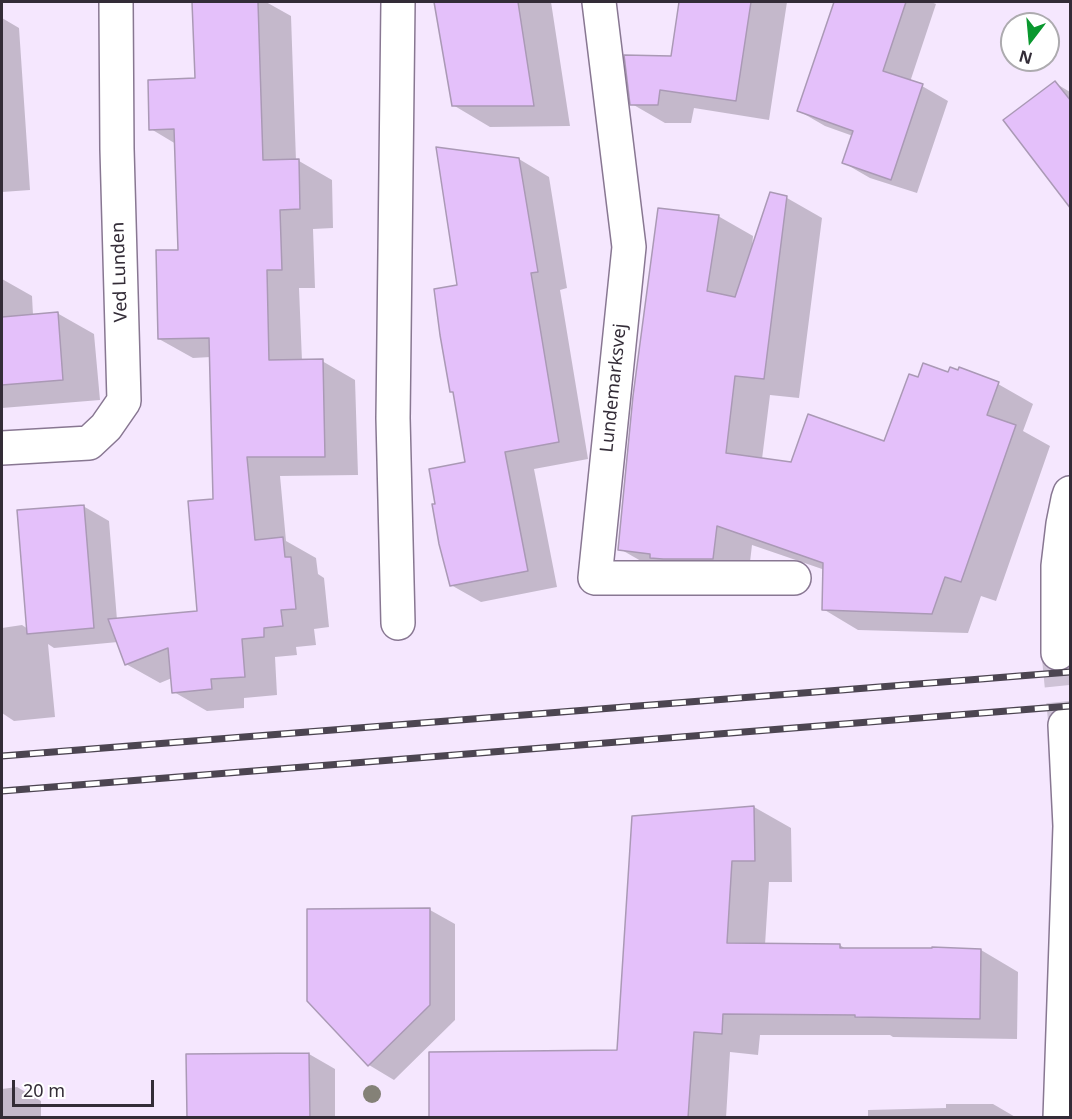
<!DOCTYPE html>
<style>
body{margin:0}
#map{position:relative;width:1072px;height:1119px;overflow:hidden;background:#f5e7fe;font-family:"Noto Sans",sans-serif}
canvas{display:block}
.frame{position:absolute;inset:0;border:3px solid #332c37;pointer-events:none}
.north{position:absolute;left:1000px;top:12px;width:60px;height:60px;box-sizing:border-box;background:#fff;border:2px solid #adabaf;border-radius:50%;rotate:196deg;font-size:16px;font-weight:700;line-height:24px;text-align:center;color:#332c37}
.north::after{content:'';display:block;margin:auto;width:21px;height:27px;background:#0a982f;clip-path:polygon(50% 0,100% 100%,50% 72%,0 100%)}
.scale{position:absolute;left:12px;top:1080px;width:142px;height:27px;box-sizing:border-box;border:3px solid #332c37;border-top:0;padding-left:8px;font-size:18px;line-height:21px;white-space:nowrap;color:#332c37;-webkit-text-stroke:4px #fff;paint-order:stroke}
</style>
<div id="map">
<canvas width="1072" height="1119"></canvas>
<div class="frame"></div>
<div class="north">N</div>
<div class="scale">20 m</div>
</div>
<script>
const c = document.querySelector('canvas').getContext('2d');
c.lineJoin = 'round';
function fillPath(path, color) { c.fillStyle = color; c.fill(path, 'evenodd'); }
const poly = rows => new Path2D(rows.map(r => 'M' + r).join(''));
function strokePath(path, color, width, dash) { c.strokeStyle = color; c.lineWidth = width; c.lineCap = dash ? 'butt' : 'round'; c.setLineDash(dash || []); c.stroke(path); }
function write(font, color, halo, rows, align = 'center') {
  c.font = font + ' "Noto Sans",sans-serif'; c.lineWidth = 4.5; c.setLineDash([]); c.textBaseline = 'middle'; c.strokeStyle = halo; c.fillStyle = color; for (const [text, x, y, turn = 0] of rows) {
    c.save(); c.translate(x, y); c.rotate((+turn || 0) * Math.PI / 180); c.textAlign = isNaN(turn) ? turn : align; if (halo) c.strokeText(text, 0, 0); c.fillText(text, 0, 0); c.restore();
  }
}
const shadow = poly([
 [194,2,266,2,291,16,296,161,299,161,332,180,333,228,313,229,315,288,299,288,302,361,322,361,355,380,358,475,280,476,286,541,316,558,318,574,324,578,329,627,314,629,316,645,296,647,297,655,275,657,277,695,244,698,244,708,207,711,174,692,172,678,160,683,126,664,118,642,54,648,48,644,55,717,14,721,2,713,2,628,22,625,28,629,83,506,109,521,117,620,199,612,215,500,211,357,193,358,159,339,179,251,176,144,151,129,197,79],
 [435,2,551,2,570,126,490,127,453,105],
 [681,2,787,2,769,120,694,108,691,123,665,123,632,104,672,58],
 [835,2,931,2,936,4,910,82,922,86,948,101,917,193,870,178,844,163,853,136,825,126,799,111],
 [2,18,19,28,30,190,2,192],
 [1055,83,1070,92,1070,207],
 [519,159,549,177,567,288,560,290,588,459,534,469,557,587,481,602,451,585,437,505,467,463,459,287],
 [771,194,787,198,822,218,799,398,770,395,762,459,792,464,885,443,919,379,949,374,998,384,1033,404,1023,431,1050,446,996,601,981,596,968,633,858,630,823,609,825,570,752,545,748,579,655,569,620,549,718,216,753,236,752,247,753,247],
 [2,279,32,296,33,315,57,313,94,334,100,400,2,408],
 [754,807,791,828,792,882,769,882,765,945,840,945,847,950,981,950,1018,972,1017,1039,893,1037,890,1035,760,1035,758,1055,730,1052,726,1118,431,1118,619,1051],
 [308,910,430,910,455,924,455,1020,394,1080,369,1065,309,1000],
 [309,1054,335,1069,335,1118,189,1118,188,1056],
 [17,1087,41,1101,41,1118,2,1118,2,1089],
 [946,1104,993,1104,1017,1118,868,1118,868,1110,946,1108]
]);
const building = poly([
 [192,2,258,2,263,160,299,159,300,209,280,210,282,270,267,270,269,360,323,359,325,457,247,457,255,540,283,537,285,557,291,557,296,609,281,610,283,626,264,628,264,637,242,639,245,677,211,679,212,689,172,693,168,648,125,665,108,619,197,611,188,501,213,499,209,338,158,339,156,250,178,250,174,129,149,130,148,80,195,78,192,2],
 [434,2,518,2,534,106,452,106,434,2],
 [679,2,751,2,736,101,660,90,658,105,630,105,624,55,671,56,679,2],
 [834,2,906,2,883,71,923,84,891,180,842,163,853,131,797,111,834,2],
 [1055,81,1071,101,1071,209,1003,120,1055,81],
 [436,147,519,158,538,272,531,273,559,442,505,452,528,571,450,586,439,544,432,504,435,504,429,469,465,462,453,392,450,392,440,335,434,289,457,285,436,147],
 [770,192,787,196,764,379,735,376,726,453,791,462,808,414,884,441,909,374,918,377,923,363,948,372,950,367,958,370,959,367,999,382,987,415,1016,425,961,582,945,577,932,614,822,610,823,563,717,526,713,559,663,559,650,558,650,554,618,550,633,396,658,208,719,215,707,291,735,297,770,192],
 [58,312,63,380,2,385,2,317,58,312],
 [84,505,94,628,27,634,17,510,84,505],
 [754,806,755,861,732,861,727,943,840,944,840,948,932,948,932,947,981,949,980,1019,855,1017,855,1015,723,1014,722,1034,694,1032,688,1118,429,1118,429,1052,617,1050,632,816,754,806],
 [430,908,430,1005,368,1066,307,1001,307,909,430,908],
 [309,1053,310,1118,187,1118,186,1054,309,1053]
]);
const minorTunnel = poly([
 [1058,653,1065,725]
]);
const minor = poly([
 [599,2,629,247,595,578,794,578],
 [2,448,89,443,106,427,124,401,117,149,116,2],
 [398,623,393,418,398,2],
 [1058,653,1058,566,1063,524,1068,499,1070,493],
 [1060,1118,1070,826,1065,725]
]);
const rail = poly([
 [2,756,1070,672],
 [2,791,1070,706]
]);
const trees = [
 [372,1094]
];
const streetNames = [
 ["Ved Lunden",120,272,-92],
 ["Lundemarksvej",614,388,-84]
];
fillPath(shadow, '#0003');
fillPath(building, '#e4c0fa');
strokePath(building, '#aa99b5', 1.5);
strokePath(minorTunnel, '#cec2d6', 33, [33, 16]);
strokePath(minor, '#887792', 36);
strokePath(minor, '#fff', 33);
strokePath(rail, '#4c4551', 7);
strokePath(rail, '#fff', 4.5, [14]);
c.fillStyle = '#848177';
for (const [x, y] of trees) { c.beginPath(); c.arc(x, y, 9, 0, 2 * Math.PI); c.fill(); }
write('18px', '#332c37', '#fff', streetNames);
</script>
